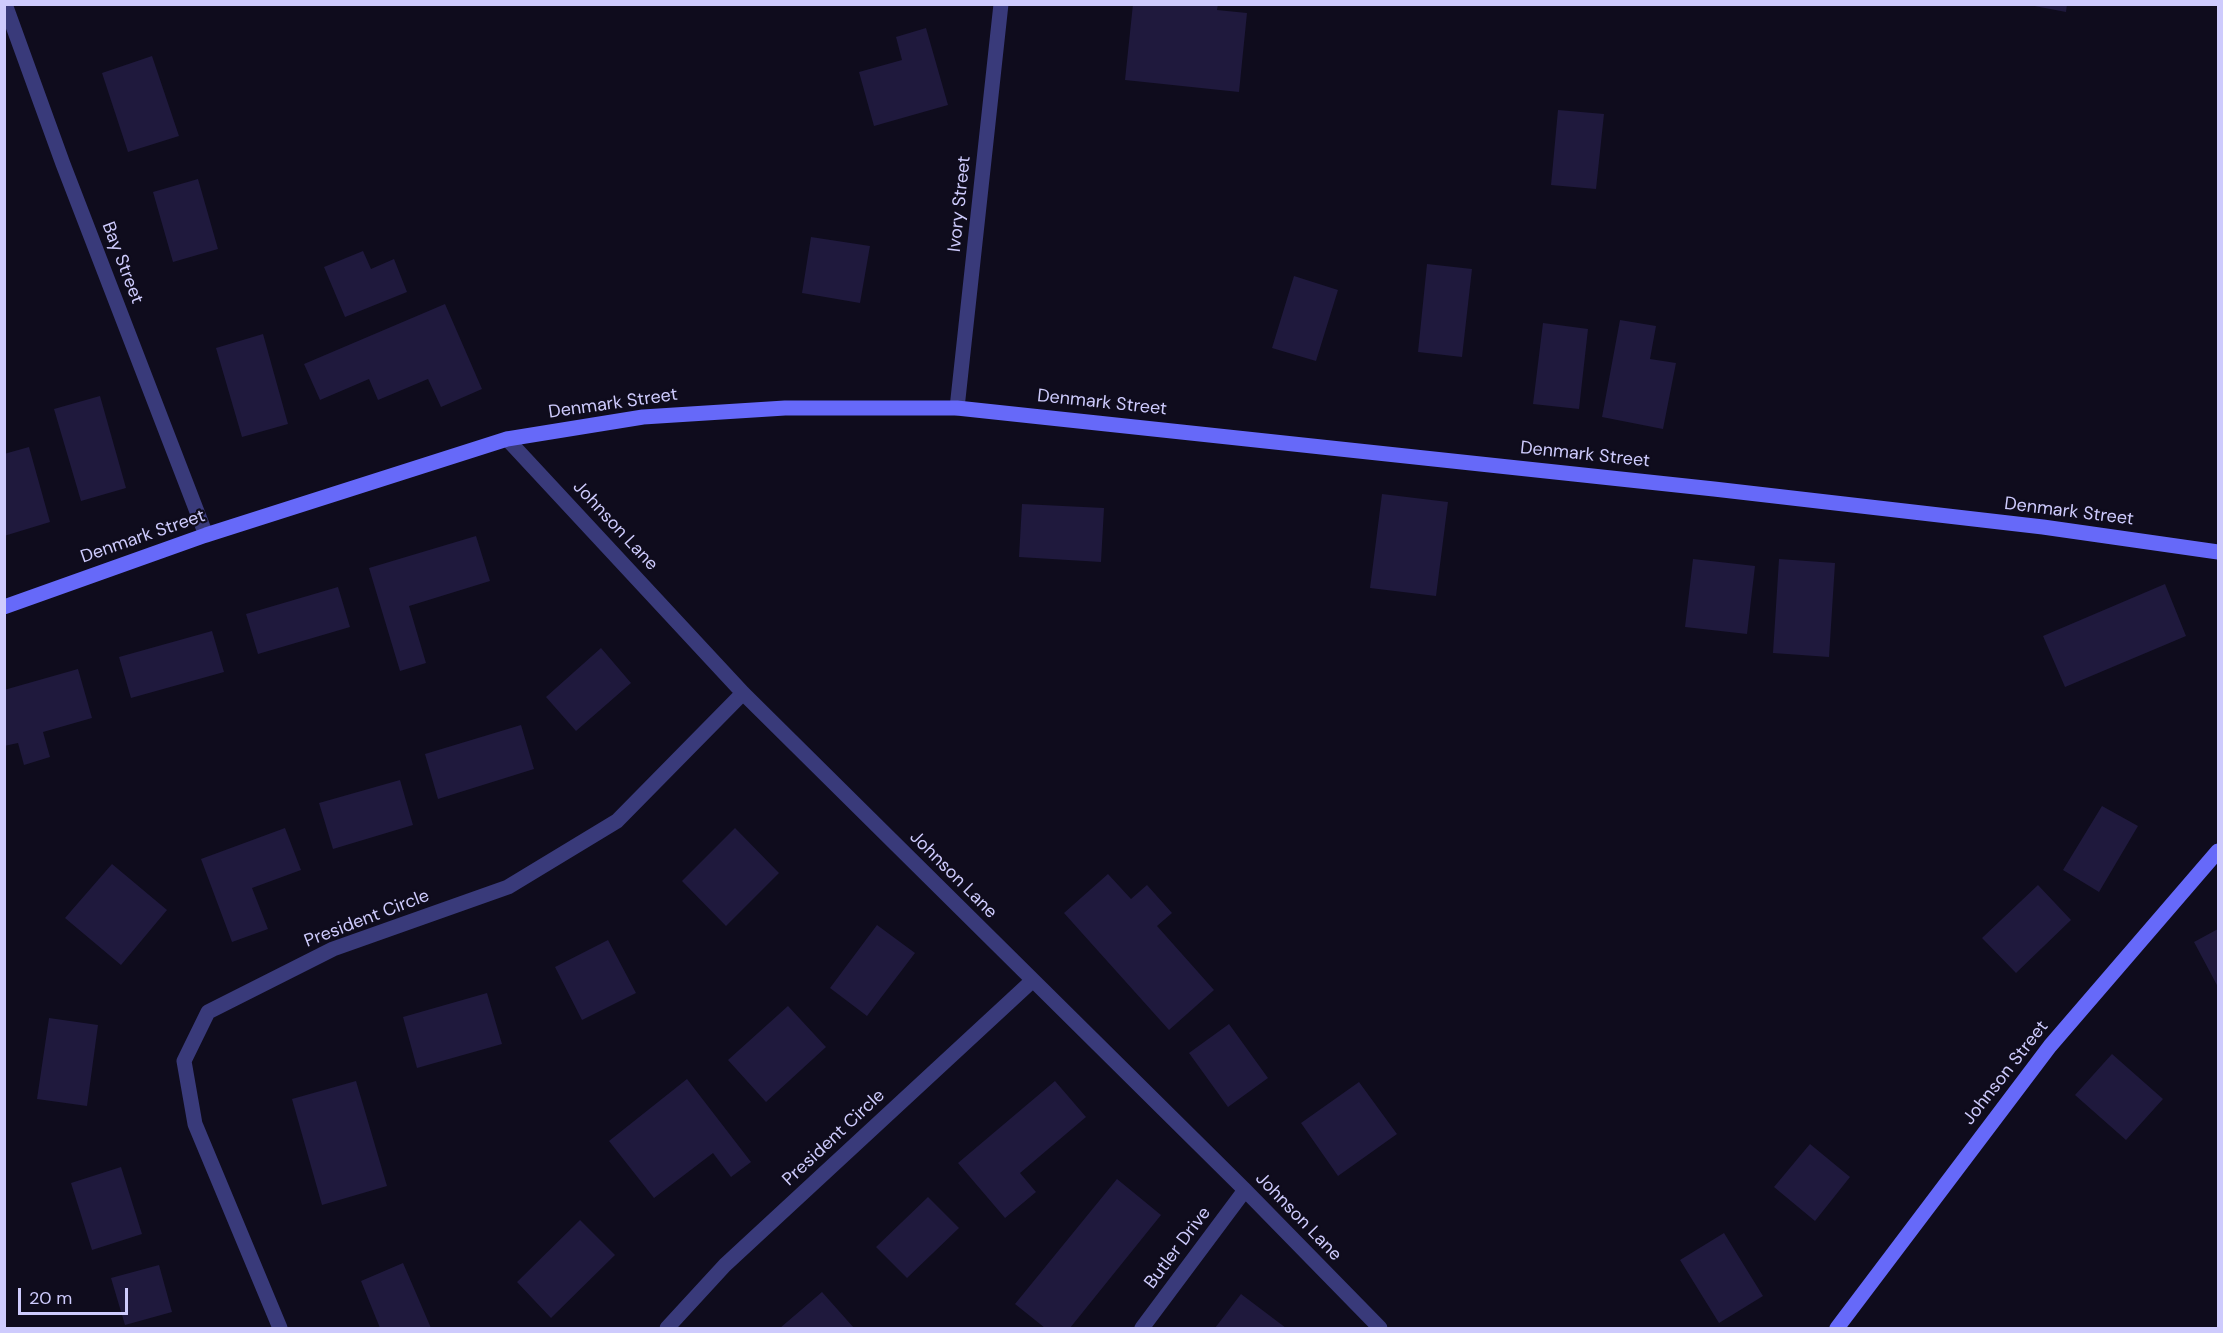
<!DOCTYPE html>
<style>
body{margin:0}
#map{position:relative;width:2223px;height:1333px;overflow:hidden;background:#0f0c1d;font-family:"DM Sans",sans-serif}
canvas{display:block}
.frame{position:absolute;inset:0;border:6px solid #cecbfd;pointer-events:none}
.scale{position:absolute;left:18px;top:1288px;width:110px;height:27px;box-sizing:border-box;border:3px solid #cecbfd;border-top:0;padding-left:8px;font-size:18px;line-height:21px;white-space:nowrap;color:#cecbfd;-webkit-text-stroke:4px #0f0c1d;paint-order:stroke}
</style>
<div id="map">
<canvas width="2223" height="1333"></canvas>
<div class="frame"></div>
<div class="scale">20 m</div>
</div>
<script>
const c = document.querySelector('canvas').getContext('2d');
c.lineJoin = 'round';
function fillPath(path, color) { c.fillStyle = color; c.fill(path, 'evenodd'); }
const poly = rows => new Path2D(rows.map(r => 'M' + r).join(''));
function strokePath(path, color, width, dash) { c.strokeStyle = color; c.lineWidth = width; c.lineCap = dash ? 'butt' : 'round'; c.setLineDash(dash || []); c.stroke(path); }
function write(font, color, halo, rows, align = 'center') {
  c.font = font + ' "DM Sans",sans-serif'; c.lineWidth = 4.5; c.setLineDash([]); c.textBaseline = 'middle'; c.strokeStyle = halo; c.fillStyle = color; for (const [text, x, y, turn = 0] of rows) {
    c.save(); c.translate(x, y); c.rotate((+turn || 0) * Math.PI / 180); c.textAlign = isNaN(turn) ? turn : align; if (halo) c.strokeText(text, 0, 0); c.fillText(text, 0, 0); c.restore();
  }
}
const building = poly([
 [1133,4,1218,4,1217,10,1247,13,1239,92,1125,80],
 [2024,4,2067,4,2066,12],
 [926,28,948,105,874,126,859,72,902,60,896,37],
 [152,56,179,136,128,152,102,73],
 [1558,110,1604,114,1596,189,1551,185],
 [198,179,218,249,173,262,153,192],
 [811,237,870,246,860,303,802,293],
 [363,251,371,269,394,259,407,292,345,317,324,267],
 [1427,264,1472,269,1462,357,1418,352],
 [1294,276,1338,290,1316,361,1272,348],
 [445,304,482,389,441,407,428,379,378,400,369,379,320,400,304,364],
 [1620,320,1656,326,1650,359,1676,363,1663,429,1602,417],
 [1543,323,1588,329,1579,409,1533,404],
 [263,334,288,424,242,437,216,348],
 [100,396,126,488,81,501,54,409],
 [29,447,50,522,4,536,4,454],
 [1382,494,1448,502,1436,596,1370,588],
 [1022,504,1104,508,1101,562,1019,557],
 [476,536,490,581,409,606,426,663,400,671,369,568],
 [1693,559,1755,566,1747,634,1685,627],
 [1779,559,1835,563,1829,657,1773,653],
 [2165,584,2186,636,2065,687,2043,636],
 [338,587,350,627,258,654,246,614],
 [212,631,224,672,131,698,119,657],
 [601,648,631,683,576,731,546,697],
 [78,669,92,718,43,732,50,757,24,765,18,743,4,746,4,690],
 [521,725,534,769,438,799,425,754],
 [400,780,413,825,333,849,319,803],
 [2102,806,2138,826,2099,892,2063,870],
 [285,828,301,870,252,888,268,929,232,942,201,859],
 [735,828,779,873,726,926,682,881],
 [112,864,167,910,121,965,65,918],
 [1108,874,1131,899,1147,885,1172,913,1157,926,1214,990,1169,1030,1064,913],
 [2038,885,2071,920,2016,973,1982,938],
 [877,925,915,953,867,1016,830,988],
 [2218,929,2218,987,2194,942],
 [608,940,636,993,582,1020,555,967],
 [487,993,502,1044,417,1068,403,1017],
 [788,1006,826,1047,766,1102,728,1060],
 [49,1018,98,1025,87,1106,37,1099],
 [1229,1024,1268,1078,1228,1107,1189,1053],
 [2112,1054,2163,1099,2126,1140,2075,1095],
 [687,1079,751,1162,731,1177,713,1153,654,1198,609,1141],
 [356,1081,387,1186,322,1205,292,1099],
 [1055,1081,1086,1117,1020,1173,1036,1192,1005,1218,958,1163],
 [1359,1082,1397,1134,1338,1176,1301,1123],
 [1810,1144,1850,1177,1815,1221,1774,1187],
 [121,1167,142,1234,92,1250,71,1183],
 [1117,1179,1161,1215,1070,1328,1045,1328,1015,1304],
 [928,1197,959,1228,907,1278,876,1247],
 [580,1220,615,1255,551,1318,517,1282],
 [1724,1233,1763,1296,1719,1323,1680,1260],
 [403,1263,431,1328,380,1328,361,1281],
 [159,1265,172,1312,125,1325,111,1278],
 [822,1292,854,1328,780,1328],
 [1241,1294,1286,1328,1215,1328]
]);
const street = poly([
 [5,4,63,164,206,535],
 [957,408,1001,4],
 [507,439,743,693,1245,1190,1380,1328],
 [280,1328,195,1124,184,1061,208,1012,333,949,508,887,617,821,743,693],
 [667,1328,725,1265,1032,981],
 [1142,1328,1245,1190]
]);
const secondary = poly([
 [4,607,206,535,507,439,643,417,785,408,957,408,1714,489,2043,527,2218,552],
 [1837,1328,2050,1046,2218,851]
]);
const streetNames = [
 ["Ivory Street",960,204,-84],
 ["Bay Street",122,263,69],
 ["Denmark Street",1102,403,6],
 ["Denmark Street",613,404,-8],
 ["Denmark Street",1585,455,6],
 ["Denmark Street",2069,512,7],
 ["Johnson Lane",615,526,47],
 ["Denmark Street",143,537,-19],
 ["Johnson Lane",953,875,45],
 ["President Circle",367,919,-21],
 ["Johnson Street",2006,1073,-52],
 ["President Circle",834,1138,-43],
 ["Johnson Lane",1298,1217,46],
 ["Butler Drive",1178,1248,-53]
];
fillPath(building, '#1f193d');
strokePath(street, '#393a7a', 15);
strokePath(secondary, '#6669f9', 15);
write('18px', '#cecbfd', '#0f0c1d', streetNames);
</script>
